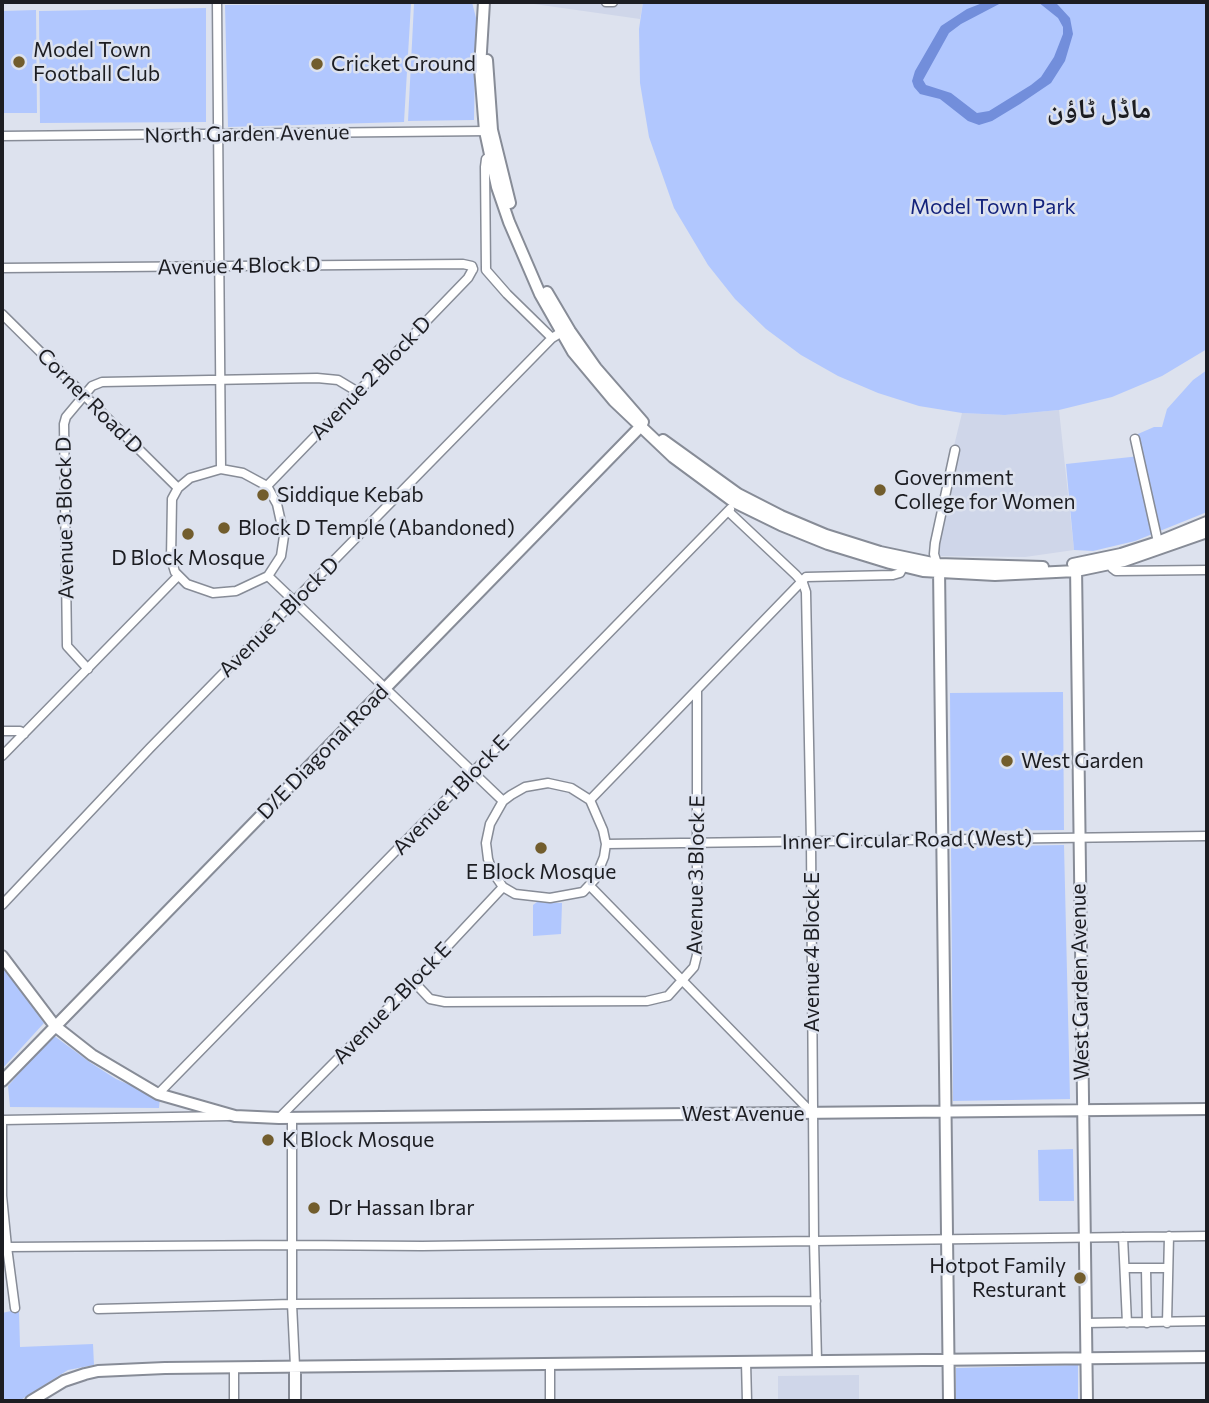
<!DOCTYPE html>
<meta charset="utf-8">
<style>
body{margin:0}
#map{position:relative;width:1209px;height:1403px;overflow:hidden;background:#dde2ee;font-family:Commissioner,sans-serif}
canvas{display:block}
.frame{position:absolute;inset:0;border:4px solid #1c1d22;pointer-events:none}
</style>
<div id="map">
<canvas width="1209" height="1403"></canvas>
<div class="frame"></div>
</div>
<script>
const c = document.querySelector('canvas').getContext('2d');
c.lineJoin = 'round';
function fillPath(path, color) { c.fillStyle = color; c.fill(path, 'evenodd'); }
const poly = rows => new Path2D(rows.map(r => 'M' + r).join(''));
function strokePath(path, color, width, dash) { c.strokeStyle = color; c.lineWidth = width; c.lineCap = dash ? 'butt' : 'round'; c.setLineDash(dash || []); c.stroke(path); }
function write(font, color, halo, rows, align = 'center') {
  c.font = font + ' Commissioner,"Noto Naskh Arabic",sans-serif'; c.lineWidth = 5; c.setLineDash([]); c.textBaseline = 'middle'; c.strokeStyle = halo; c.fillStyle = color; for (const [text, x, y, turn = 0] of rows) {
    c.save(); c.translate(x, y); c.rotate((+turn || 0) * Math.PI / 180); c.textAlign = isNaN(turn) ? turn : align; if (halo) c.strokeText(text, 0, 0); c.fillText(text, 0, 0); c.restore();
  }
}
const built = poly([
 [520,2,643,2,640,19],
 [1059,410,1074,550,1025,557,930,556,933,532,962,413,1005,415],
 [859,1375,859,1401,778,1401,778,1376]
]);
const green = poly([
 [472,2,476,18,474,120,408,121,414,4],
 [643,2,1207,2,1207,349,1162,376,1112,397,1059,410,1005,415,962,413,919,406,878,393,838,376,801,355,766,329,735,299,708,265,674,208,649,137,640,83,639,29],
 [411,4,404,122,228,127,225,5],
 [206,8,206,122,40,123,39,11],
 [36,10,37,113,2,113,2,11],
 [1207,370,1207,512,1135,541,1093,551,1074,550,1066,464,1140,456,1131,437,1154,427,1162,427,1167,409,1193,380],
 [1063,692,1064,830,951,831,950,693],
 [1064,845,1070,1099,953,1101,951,847],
 [537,902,562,903,561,934,533,936,533,905],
 [2,966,44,1023,2,1069],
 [53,1035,91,1063,116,1079,160,1098,159,1108,10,1107,8,1086],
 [1073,1149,1074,1201,1039,1201,1038,1150],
 [11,1311,19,1312,20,1347,93,1344,94,1365,68,1370,19,1401,2,1401,2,1313],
 [1078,1365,1078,1401,956,1401,956,1368]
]);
const water = poly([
 [985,2,1003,2,961,24,949,33,923,80,926,85,951,93,977,113,989,111,1031,85,1041,77,1054,57,1063,34,1063,27,1058,18,1038,2,1055,2,1059,6,1070,18,1073,34,1065,61,1051,83,1020,104,992,121,979,125,968,121,940,99,920,94,914,87,912,81,915,71,941,26,967,9]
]);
const street = poly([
 [217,2,221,469],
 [606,2,613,2],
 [2,136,489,131],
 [490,156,486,159,485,167,486,270,507,294,552,338],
 [2,268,463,264,472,266,473,269],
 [2,314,178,488],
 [1135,439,1158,542],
 [221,469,243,473,267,486,277,504,284,536,281,556,268,576,236,591,213,593,187,584,175,572,171,559,172,499,178,488,190,478,221,469],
 [267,486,468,278,473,269],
 [729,512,796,575,803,583,806,592,811,842,814,1240,817,1361],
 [937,564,934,554,935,543,955,450],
 [1112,564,1112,568,1116,571,1207,570],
 [268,576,503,801],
 [88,669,67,646,64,424,66,417,92,386,102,382,317,378,338,380,358,392],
 [2,731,20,731,24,734],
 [2,756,177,577],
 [548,783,571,788,590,800,603,830,606,844,604,857,595,879,583,892,550,898,515,894,503,887,492,871,488,859,486,843,490,824,503,801,511,795,525,787,548,783],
 [590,800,806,577,893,575,900,573,903,567],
 [606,844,1207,836],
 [590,886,813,1114],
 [2,905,150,748,552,338,565,330],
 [414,982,430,999,445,1002,647,1001,668,996,694,967,697,955,697,690],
 [158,1094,730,509],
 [279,1118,414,982,503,887],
 [292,1118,292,1304,295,1366],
 [2,1120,2,1196,7,1247,292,1245,422,1246,1207,1236],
 [3,1120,228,1116],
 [1123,1237,1127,1323],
 [7,1247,15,1308],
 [1125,1268,1168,1268],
 [1146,1269,1147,1323],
 [98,1309,292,1304,816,1301],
 [1085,1323,1207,1321],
 [1167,1323,1169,1236],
 [746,1362,747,1401],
 [550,1364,550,1401],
 [234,1367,234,1401]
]);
const secondary = poly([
 [484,2,480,68,485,131,497,187,509,222,540,294,573,352,614,401,673,457,734,502,781,525,828,544,890,563,923,571,995,575,1076,571,1124,561,1207,532],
 [487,60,492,130,510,203],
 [547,292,570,331,596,368,643,422],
 [663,440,738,494,781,516,826,535,880,552,937,564,1043,567],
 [1073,564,1121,554,1158,542,1207,522],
 [1076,566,1087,1401],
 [939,568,949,1401],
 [2,956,55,1026,92,1055,158,1094,235,1116,279,1118,1207,1109],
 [2,1081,642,425],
 [295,1366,295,1401],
 [31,1401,64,1381,85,1374,98,1371,165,1368,1207,1357]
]);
const markers = [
 [19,62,7,"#725d2d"],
 [317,64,7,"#725d2d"],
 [880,490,7,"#725d2d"],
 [263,495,7,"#725d2d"],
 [224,528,7,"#725d2d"],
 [188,534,7,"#725d2d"],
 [1007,761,7,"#725d2d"],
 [541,848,7,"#725d2d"],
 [268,1140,7,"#725d2d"],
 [314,1208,7,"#725d2d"],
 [1080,1278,7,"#725d2d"]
];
const poiNames = [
 ["Model Town",33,50],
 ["Football Club",33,74],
 ["Cricket Ground",331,64],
 ["Government",894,478],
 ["College for Women",894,502],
 ["Siddique Kebab",277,495],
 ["Block D Temple (Abandoned)",238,528],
 ["D Block Mosque",188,558,"center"],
 ["West Garden",1021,761],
 ["E Block Mosque",541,872,"center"],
 ["K Block Mosque",282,1140],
 ["Dr Hassan Ibrar",328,1208],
 ["Hotpot Family",1066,1266,"right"],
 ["Resturant",1066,1290,"right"]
];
const streetNames = [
 ["North Garden Avenue",247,134,-1],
 ["Avenue 4 Block D",239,266,-1],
 ["Avenue 2 Block D",371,378,-46],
 ["Corner Road D",90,401,45],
 ["Avenue 3 Block D",65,518,-91],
 ["Avenue 1 Block D",279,617,-45],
 ["D/E Diagonal Road",323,752,-46],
 ["Avenue 1 Block E",451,795,-46],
 ["Inner Circular Road (West)",907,840,-1],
 ["Avenue 3 Block E",696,875,-89],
 ["Avenue 4 Block E",812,952,-90],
 ["West Garden Avenue",1080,982,-91],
 ["Avenue 2 Block E",392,1003,-46],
 ["West Avenue",743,1114]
];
const parkNames = [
 ["Model Town Park",993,207]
];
const districtNames = [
 ["ماڈل ٹاؤن",1099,109]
];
fillPath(built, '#cfd6e9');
fillPath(green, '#b1c7fe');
fillPath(water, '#728edb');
strokePath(street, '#878c97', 11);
strokePath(secondary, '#878c97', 14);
strokePath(street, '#fff', 8);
strokePath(secondary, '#fff', 10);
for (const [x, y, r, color] of markers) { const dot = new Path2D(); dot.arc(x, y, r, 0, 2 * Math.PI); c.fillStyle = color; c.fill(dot); strokePath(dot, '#dde2ee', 2.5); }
write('21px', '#1c1d22', '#dde2ee', poiNames, 'left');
write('21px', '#1c1d22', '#dde2ee', streetNames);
write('21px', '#14237c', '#dde2ee', parkNames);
write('bold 28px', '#1c1d22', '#dde2ee', districtNames);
</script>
